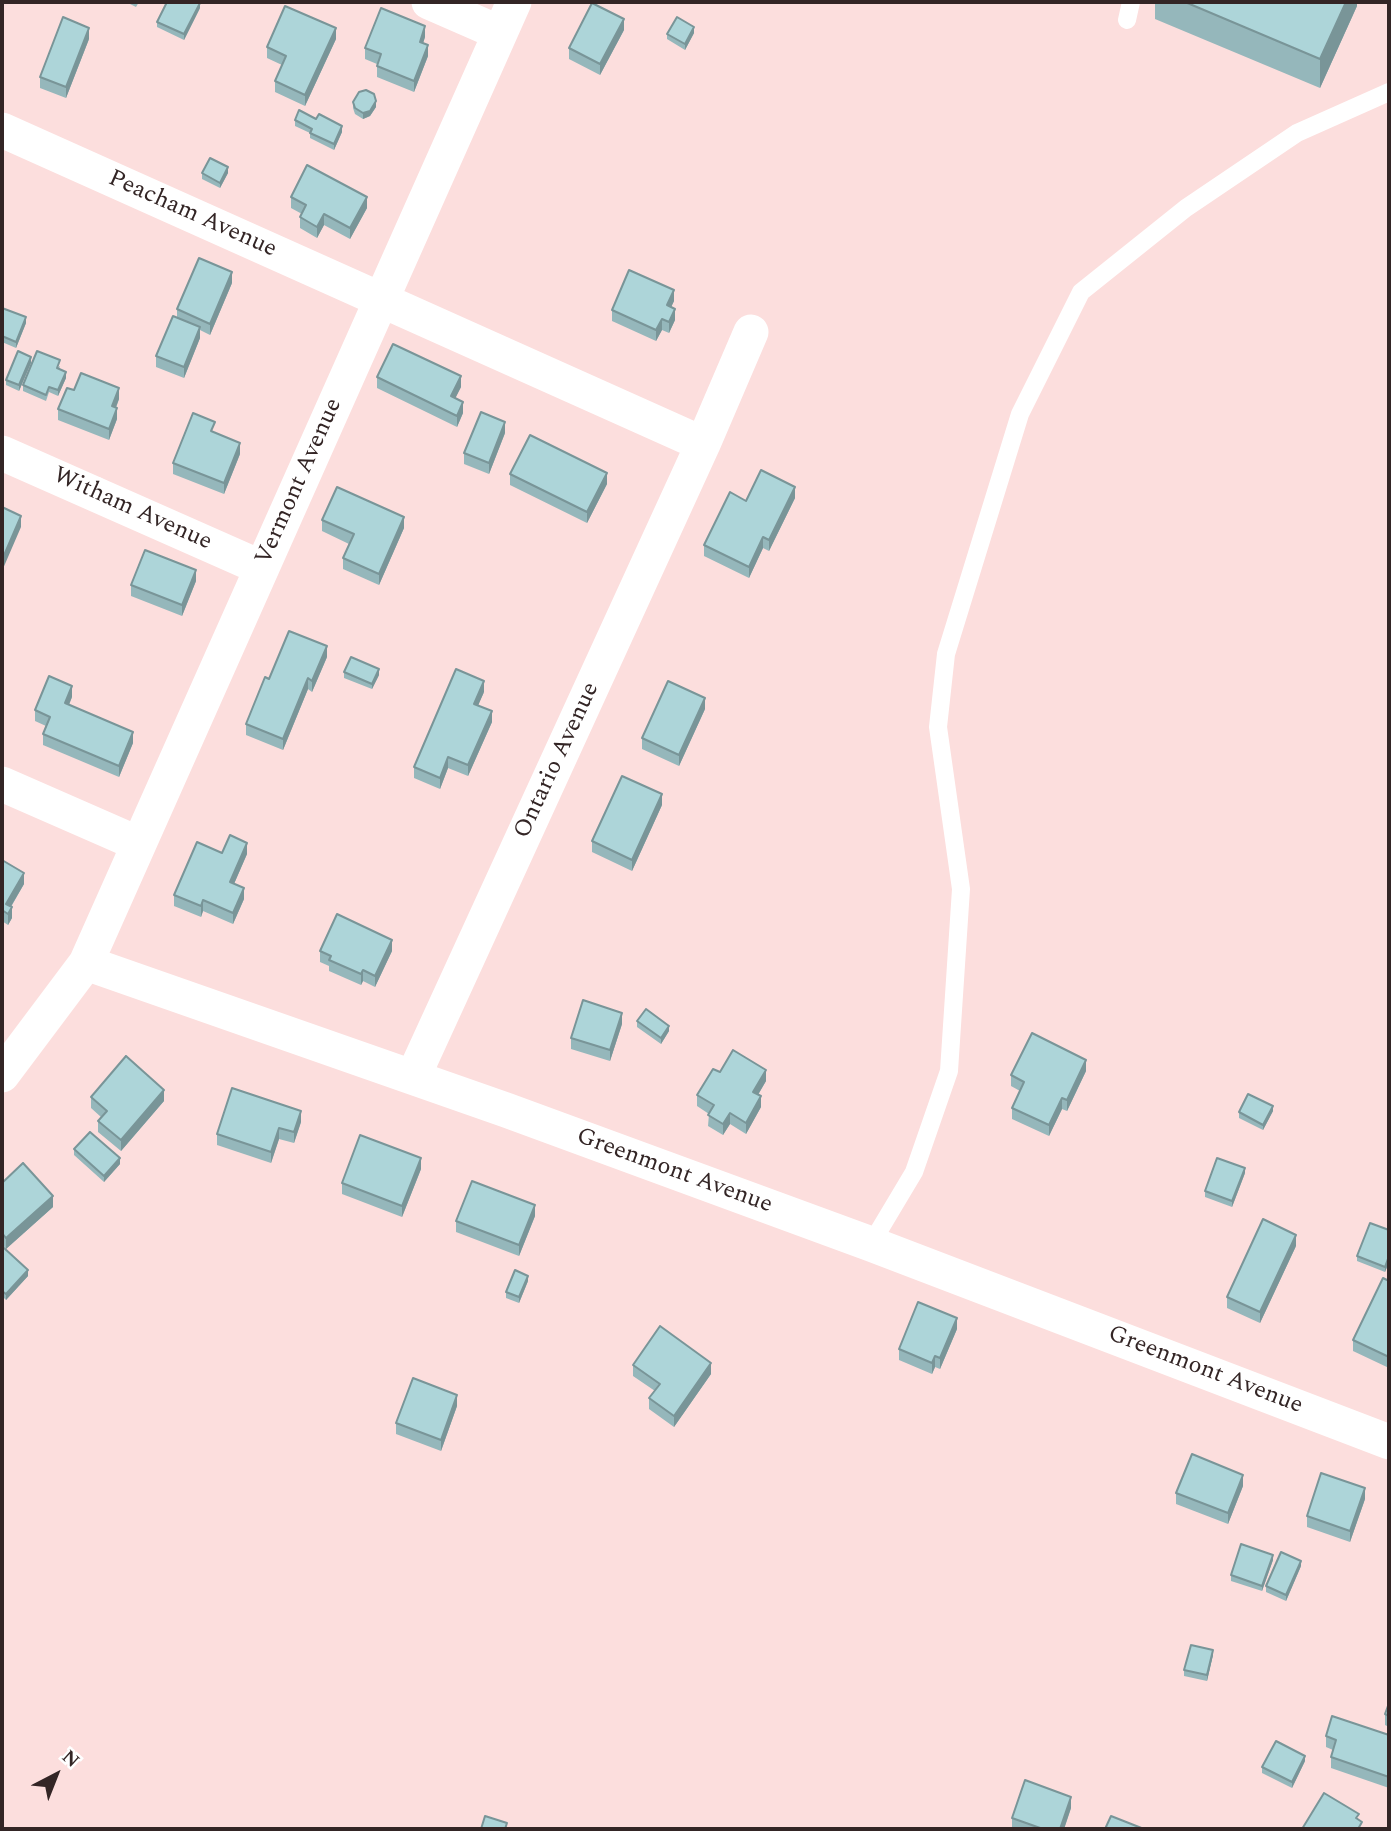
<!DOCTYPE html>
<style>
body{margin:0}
#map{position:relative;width:1391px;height:1831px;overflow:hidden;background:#fcdedd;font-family:Spectral,serif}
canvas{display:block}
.frame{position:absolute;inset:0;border:4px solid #332525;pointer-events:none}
.north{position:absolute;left:21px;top:1740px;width:70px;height:70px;-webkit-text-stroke:5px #fff;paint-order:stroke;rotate:42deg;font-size:19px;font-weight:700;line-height:28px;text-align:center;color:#332525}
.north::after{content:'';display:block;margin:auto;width:24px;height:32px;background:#332525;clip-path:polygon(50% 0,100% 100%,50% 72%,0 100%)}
</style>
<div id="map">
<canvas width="1391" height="1831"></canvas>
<div class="frame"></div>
<div class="north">N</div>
</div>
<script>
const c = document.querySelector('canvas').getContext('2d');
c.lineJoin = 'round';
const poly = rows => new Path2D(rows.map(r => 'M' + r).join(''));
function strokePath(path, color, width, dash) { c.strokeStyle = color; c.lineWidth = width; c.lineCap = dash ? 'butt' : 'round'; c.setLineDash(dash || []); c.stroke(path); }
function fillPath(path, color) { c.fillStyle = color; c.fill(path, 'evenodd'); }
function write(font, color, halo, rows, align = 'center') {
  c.font = font + ' Spectral,serif'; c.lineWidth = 7; c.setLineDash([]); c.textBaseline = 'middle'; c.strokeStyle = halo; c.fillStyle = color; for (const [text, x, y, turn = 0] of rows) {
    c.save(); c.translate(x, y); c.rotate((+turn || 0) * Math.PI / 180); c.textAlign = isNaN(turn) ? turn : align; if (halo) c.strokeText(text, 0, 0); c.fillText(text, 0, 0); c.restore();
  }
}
const lane = poly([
 [1127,20,1131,2],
 [871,1244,914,1172,949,1071,961,889,938,727,946,654,1020,414,1081,292,1186,208,1297,133,1389,92]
]);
const street = poly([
 [429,2,500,33],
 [2,130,703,444,413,1077],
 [703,444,751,332],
 [2,453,262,568],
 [2,784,139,844],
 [86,963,506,1110,871,1244,1389,1442],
 [2,1075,86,963,514,2]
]);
const wall = poly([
 [126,2,139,2,136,7],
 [1155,2,1357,2,1357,6,1320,88,1155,19],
 [200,8,184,40,157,27,157,22],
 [624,30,600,75,569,59,569,48],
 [694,33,685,50,667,39,667,34],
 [425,37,423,43,428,56,414,92,377,77,377,64,365,59,365,48],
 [89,39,66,98,40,88,40,77],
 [336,39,305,106,275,92,275,81,282,65,267,58,267,47],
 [353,102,376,107,370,116,363,119,355,114,353,108],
 [295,120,342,132,334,150,310,138,310,133,295,126],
 [202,173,228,173,220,188,202,179],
 [291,197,367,208,350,239,324,225,317,238,300,228,300,217,302,214,291,208],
 [232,283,210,335,200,330,200,338,184,378,156,367,156,356,177,318,177,309],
 [674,301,671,307,675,320,669,333,662,330,656,341,612,321,612,310],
 [2,308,26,323,16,348,2,342],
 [31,363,19,391,6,385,6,380],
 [60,366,59,369,66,378,58,396,49,392,46,401,23,391,23,385],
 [377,377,461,387,455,398,463,413,457,427,377,388],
 [74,390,119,399,116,408,117,419,109,440,58,420,58,409],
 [505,433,489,474,464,464,464,453],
 [240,454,224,494,173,474,173,463],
 [510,474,607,484,587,523,510,485],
 [795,498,769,551,763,548,749,578,704,556,704,545,746,501],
 [322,520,404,528,379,585,343,569,343,558,349,544,322,531],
 [196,581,182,616,131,596,131,585],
 [327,657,312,692,308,689,283,750,246,735,246,724,269,679],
 [344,672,379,675,372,689,344,678],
 [484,692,478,705,492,722,468,776,448,768,440,789,414,778,414,767],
 [72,697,69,705,133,743,119,777,43,745,43,734,46,726,35,721,35,710],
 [705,709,679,766,642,749,642,738],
 [662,805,632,871,592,852,592,841],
 [222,853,247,854,234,884,244,899,233,924,203,911,201,917,174,906,174,895],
 [2,860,24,884,11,907,12,918,8,925,2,921,2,922],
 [320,951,392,951,375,987,363,981,361,985,329,971,329,966,320,962],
 [637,1021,669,1031,661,1044,637,1027],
 [622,1024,610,1061,571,1049,571,1038],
 [1086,1071,1067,1111,1062,1109,1049,1136,1012,1119,1012,1108,1020,1091,1011,1086,1011,1075],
 [720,1072,766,1081,758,1095,761,1107,746,1134,730,1124,723,1135,708,1126,709,1114,697,1106,697,1095],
 [91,1097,164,1101,121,1151,98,1132,98,1121,101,1117,91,1108],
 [1273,1111,1263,1130,1239,1118,1239,1112],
 [301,1122,294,1143,279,1139,271,1163,217,1145,217,1134],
 [74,1149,120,1164,104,1182,74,1155],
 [421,1169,402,1217,342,1194,342,1183],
 [1245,1173,1232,1207,1205,1197,1205,1191],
 [2,1183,53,1207,6,1249,2,1244],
 [535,1216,519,1256,456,1232,456,1221],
 [1389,1230,1389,1262,1385,1272,1357,1261,1357,1256],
 [1296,1246,1260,1323,1227,1308,1227,1297],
 [2,1249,28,1276,6,1300,2,1296],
 [528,1281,519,1303,506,1298,506,1292],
 [1389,1281,1389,1368,1353,1351,1353,1340],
 [957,1329,940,1369,935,1367,932,1374,899,1360,899,1349],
 [633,1365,711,1374,674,1427,649,1409,649,1398,655,1391,633,1376],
 [457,1406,441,1451,396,1434,396,1423],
 [1243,1486,1228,1524,1176,1504,1176,1493],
 [1365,1499,1350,1542,1307,1527,1307,1516],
 [1273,1560,1262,1591,1231,1581,1231,1575],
 [1301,1566,1286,1601,1266,1592,1266,1586],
 [1213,1655,1207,1681,1184,1676,1184,1670],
 [1389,1703,1389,1727,1385,1725,1385,1714],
 [1389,1735,1389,1788,1331,1768,1331,1757,1333,1750,1326,1747,1326,1736],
 [1305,1761,1292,1788,1262,1773,1262,1767],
 [1071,1808,1064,1829,1012,1829,1012,1818]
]);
const shadedWall = poly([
 [1346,2,1357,2,1357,6,1320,88,1320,59],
 [200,3,200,8,184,40,184,34],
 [624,19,624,30,600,75,600,64],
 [425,26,425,37,420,53,420,42],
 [694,27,694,33,685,50,685,44],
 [89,28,89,39,66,98,66,87],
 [336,28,336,39,305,106,305,95],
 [428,45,428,56,414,92,414,81],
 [376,101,376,107,370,116,363,119,363,113],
 [342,126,342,132,334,150,334,144],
 [228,167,228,173,220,188,220,183],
 [367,197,367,208,350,239,350,228],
 [324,214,324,225,317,238,317,227],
 [232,272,232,283,210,335,210,324],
 [674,290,674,301,667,316,667,305],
 [675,309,675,320,669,333,669,322],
 [26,317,26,323,16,348,16,342],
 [662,319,662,330,656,341,656,330],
 [200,327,200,338,184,378,184,367],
 [31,357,31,363,19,391,19,385],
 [66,372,66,378,58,396,58,390],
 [461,376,461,387,451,407,451,396],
 [119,388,119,399,112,417,112,406],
 [463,402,463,413,457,427,457,416],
 [117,408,117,419,109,440,109,429],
 [505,422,505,433,489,474,489,463],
 [240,443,240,454,224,494,224,483],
 [607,473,607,484,587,523,587,512],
 [795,487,795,498,769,551,769,540],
 [21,516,21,527,2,571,2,560],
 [404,517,404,528,379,585,379,574],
 [763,537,763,548,749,578,749,567],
 [196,570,196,581,182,616,182,605],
 [327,646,327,657,312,692,312,681],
 [379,669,379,675,372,689,372,684],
 [308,678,308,689,283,750,283,739],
 [484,681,484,692,474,715,474,704],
 [72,686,72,697,65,714,65,703],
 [705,698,705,709,679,766,679,755],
 [492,711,492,722,468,776,468,765],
 [133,732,133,743,119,777,119,766],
 [448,757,448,768,440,789,440,778],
 [662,794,662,805,632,871,632,860],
 [247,843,247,854,230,893,230,882],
 [24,873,24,884,7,913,6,904],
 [244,888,244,899,233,924,233,913],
 [203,900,203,911,201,917,201,906],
 [12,907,12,918,8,925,8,914],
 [392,940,392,951,375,987,375,976],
 [363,970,363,981,361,985,361,974],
 [622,1013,622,1024,610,1061,610,1050],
 [669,1026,669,1031,661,1044,661,1038],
 [1086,1060,1086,1071,1067,1111,1067,1100],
 [766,1070,766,1081,753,1103,753,1092],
 [164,1090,164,1101,121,1151,121,1140],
 [761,1096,761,1107,746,1134,746,1123],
 [1062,1098,1062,1109,1049,1136,1049,1125],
 [1273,1106,1273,1111,1263,1130,1263,1125],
 [301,1111,301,1122,294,1143,294,1132],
 [730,1113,730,1124,723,1135,723,1124],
 [279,1128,279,1139,271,1163,271,1152],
 [120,1158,120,1164,104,1182,104,1176],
 [421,1158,421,1169,402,1217,402,1206],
 [1245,1168,1245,1173,1232,1207,1232,1201],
 [53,1196,53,1207,6,1249,6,1238],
 [535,1205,535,1216,519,1256,519,1245],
 [1296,1235,1296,1246,1260,1323,1260,1312],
 [1389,1256,1389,1262,1385,1272,1385,1267],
 [28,1270,28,1276,6,1300,6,1294],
 [528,1276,528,1281,519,1303,519,1297],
 [957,1318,957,1329,940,1369,940,1358],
 [935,1356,935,1367,932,1374,932,1363],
 [711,1363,711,1374,674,1427,674,1416],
 [457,1395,457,1406,441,1451,441,1440],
 [1243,1475,1243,1486,1228,1524,1228,1513],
 [1365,1488,1365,1499,1350,1542,1350,1531],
 [1273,1555,1273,1560,1262,1591,1262,1586],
 [1301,1561,1301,1566,1286,1601,1286,1595],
 [1213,1650,1213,1655,1207,1681,1207,1675],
 [1305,1756,1305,1761,1292,1788,1292,1782],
 [1071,1797,1071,1808,1064,1829,1060,1829]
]);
const building = poly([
 [167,2,197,2,200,3,184,34,157,22,167,2],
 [1185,2,1346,2,1320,59,1185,2],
 [592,3,624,19,600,64,569,48,592,3],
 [285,6,336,28,305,95,275,81,286,56,267,47,285,6],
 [381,8,425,26,420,42,428,45,414,81,377,66,381,54,365,48,381,8],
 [63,17,89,28,66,87,40,77,63,17],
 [677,17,694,27,685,44,667,34,677,17],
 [366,90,374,94,376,101,370,111,363,113,355,108,353,102,359,92,366,90],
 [299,110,316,119,319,114,342,126,334,144,310,133,312,129,295,120,299,110],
 [210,158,228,167,220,183,202,173,210,158],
 [307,165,367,197,350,228,324,214,317,227,300,217,306,205,291,197,307,165],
 [199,258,232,272,210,324,177,309,199,258],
 [629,270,674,290,667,305,675,309,669,322,662,319,656,330,612,310,629,270],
 [2,308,26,317,16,342,2,336,2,308],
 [173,316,200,327,184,367,156,356,173,316],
 [393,344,461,376,451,396,463,402,457,416,377,377,393,344],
 [18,351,31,357,19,385,6,380,18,351],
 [37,351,60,360,57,368,66,372,58,390,49,387,46,395,23,385,37,351],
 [81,373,119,388,112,406,117,408,109,429,58,409,67,388,74,390,81,373],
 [481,412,505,422,489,463,464,453,481,412],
 [193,413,215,422,211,431,240,443,224,483,173,463,193,413],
 [530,435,607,473,587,512,510,474,530,435],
 [761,470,795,487,769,540,763,537,749,567,704,545,730,492,746,501,761,470],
 [337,487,404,517,379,574,343,558,354,534,322,520,337,487],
 [2,507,21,516,2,560,2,507],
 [145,550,196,570,182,605,131,585,145,550],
 [289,631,327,646,312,681,308,678,283,739,246,724,265,677,269,679,289,631],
 [351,657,379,669,372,684,344,672,351,657],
 [456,669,484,681,474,704,492,711,468,765,448,757,440,778,414,767,456,669],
 [49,676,72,686,65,703,133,732,119,766,43,734,50,717,35,710,49,676],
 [668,681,705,698,679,755,642,738,668,681],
 [622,776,662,794,632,860,592,841,622,776],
 [230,835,247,843,230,882,244,888,233,913,203,900,201,906,174,895,197,842,222,853,230,835],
 [2,860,24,873,6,904,12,907,8,914,2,910,2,911,2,860],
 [337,914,392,940,375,976,363,970,361,974,329,960,331,956,320,951,337,914],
 [583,1000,622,1013,610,1050,571,1038,583,1000],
 [646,1009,669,1026,661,1038,637,1021,646,1009],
 [1032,1033,1086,1060,1067,1100,1062,1098,1049,1125,1012,1108,1024,1082,1011,1075,1032,1033],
 [733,1050,766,1070,753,1092,761,1096,746,1123,730,1113,723,1124,708,1115,714,1105,697,1095,713,1069,720,1072,733,1050],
 [126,1056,164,1090,121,1140,98,1121,107,1111,91,1097,126,1056],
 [232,1088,301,1111,294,1132,279,1128,271,1152,217,1134,232,1088],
 [1248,1094,1273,1106,1263,1125,1239,1112,1248,1094],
 [90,1132,120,1158,104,1176,74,1149,90,1132],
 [360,1135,421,1158,402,1206,342,1183,360,1135],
 [1217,1158,1245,1168,1232,1201,1205,1191,1217,1158],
 [23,1163,53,1196,6,1238,2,1233,2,1183,23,1163],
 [472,1181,535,1205,519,1245,456,1221,472,1181],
 [1263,1219,1296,1235,1260,1312,1227,1297,1263,1219],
 [1370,1223,1389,1230,1389,1256,1385,1267,1357,1256,1370,1223],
 [4,1248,28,1270,6,1294,2,1291,2,1249,4,1248],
 [515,1270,528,1276,519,1297,506,1292,515,1270],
 [1383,1278,1389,1281,1389,1357,1353,1340,1383,1278],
 [918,1302,957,1318,940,1358,935,1356,932,1363,899,1349,918,1302],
 [660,1326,711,1363,674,1416,649,1398,660,1384,633,1365,660,1326],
 [413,1378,457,1395,441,1440,396,1423,413,1378],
 [1192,1454,1243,1475,1228,1513,1176,1493,1192,1454],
 [1321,1473,1365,1488,1350,1531,1307,1516,1321,1473],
 [1241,1544,1273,1555,1262,1586,1231,1575,1241,1544],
 [1281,1552,1301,1561,1286,1595,1266,1586,1281,1552],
 [1191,1645,1213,1650,1207,1675,1184,1670,1191,1645],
 [1389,1703,1389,1716,1385,1714,1389,1703],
 [1332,1716,1389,1735,1389,1777,1331,1757,1336,1740,1326,1736,1332,1716],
 [1276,1741,1305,1756,1292,1782,1262,1767,1276,1741],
 [1025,1780,1071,1797,1060,1829,1043,1829,1012,1818,1025,1780],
 [1324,1793,1359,1814,1356,1818,1362,1822,1358,1829,1302,1829,1324,1793],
 [485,1816,507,1823,505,1829,481,1829,485,1816],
 [1111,1816,1144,1829,1105,1829,1111,1816]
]);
const streetNames = [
 ["Peacham Avenue",192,215,24],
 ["Vermont Avenue",300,482,-66],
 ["Witham Avenue",132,510,24],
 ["Ontario Avenue",558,761,-65],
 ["Greenmont Avenue",674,1172,20],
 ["Greenmont Avenue",1205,1371,21]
];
strokePath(lane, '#fff', 18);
strokePath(street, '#fff', 35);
fillPath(wall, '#95b7bb');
fillPath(shadedWall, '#799598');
fillPath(building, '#add5d9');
strokePath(building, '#799598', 2);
write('24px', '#332525', '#fff', streetNames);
</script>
